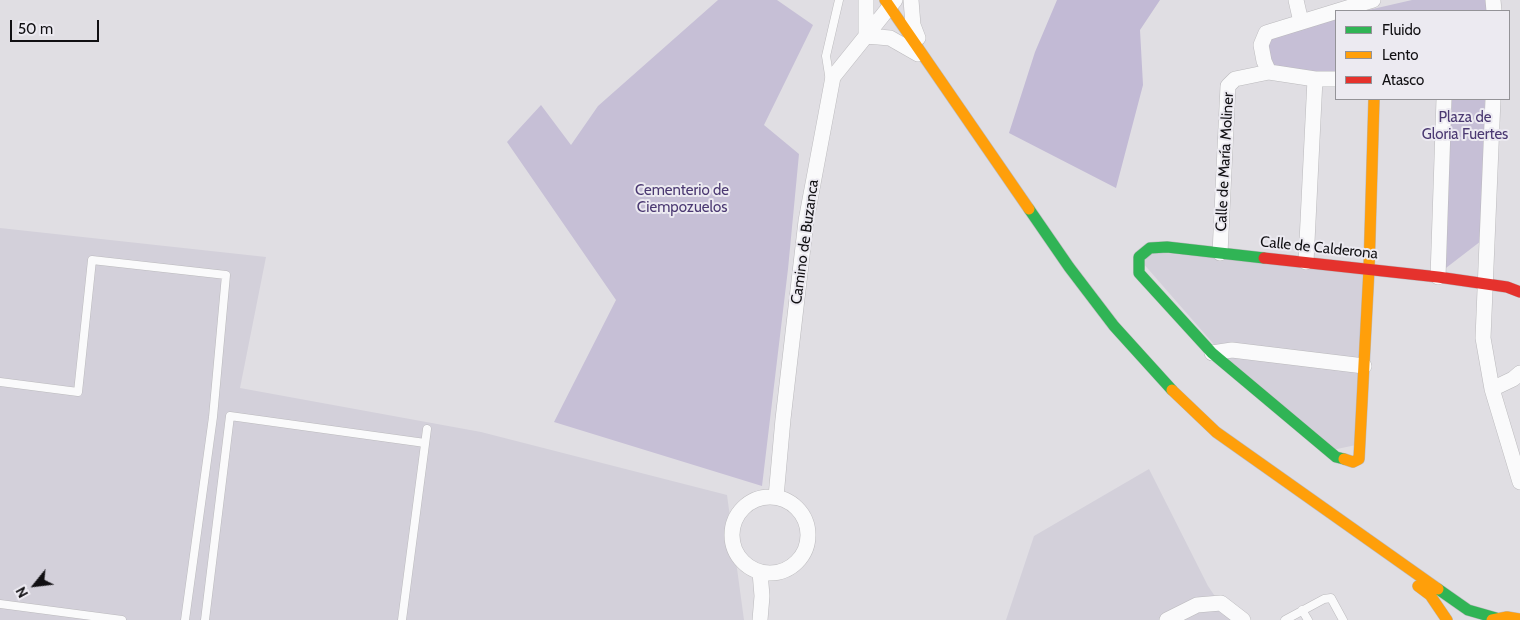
<!DOCTYPE html>
<meta charset="utf-8">
<style>
body{margin:0}
#map{position:relative;width:1520px;height:620px;overflow:hidden;background:#e0dee3;font-family:Cabin,sans-serif}
canvas{display:block}
.legend{position:absolute;left:1335px;top:10px;width:175px;height:90px;box-sizing:border-box;background:#eceaf1;border:1px solid #949398;margin:0;padding:6px 9px;list-style:none;font-size:15px;color:#111013}
.legend li{display:flex;align-items:center;gap:10px;height:25px}
.legend b{width:25px;border:1px solid #949398}
.north{position:absolute;left:10px;top:560px;width:50px;height:50px;-webkit-text-stroke:4px #eceaf1;paint-order:stroke;rotate:241deg;font-size:14px;font-weight:700;line-height:20px;text-align:center;color:#111013}
.north::after{content:'';display:block;margin:auto;width:18px;height:22px;background:#111013;clip-path:polygon(50% 0,100% 100%,50% 72%,0 100%)}
.scale{position:absolute;left:10px;top:20px;width:89px;height:22px;box-sizing:border-box;border:2px solid #111013;border-top:0;padding-left:6px;font-size:15px;line-height:18px;white-space:nowrap;color:#111013;-webkit-text-stroke:4px #eceaf1;paint-order:stroke}
</style>
<div id="map">
<canvas width="1520" height="620"></canvas>
<ul class="legend">
<li><b style="height:6px;background:#30b455"></b>Fluido</li>
<li><b style="height:6px;background:#ff9f0a"></b>Lento</li>
<li><b style="height:6px;background:#e5322d"></b>Atasco</li>
</ul>
<div class="north">N</div>
<div class="scale">50 m</div>
</div>
<script>
const c = document.querySelector('canvas').getContext('2d');
c.lineJoin = 'round';
function fillPath(path, color) { c.fillStyle = color; c.fill(path, 'evenodd'); }
const poly = rows => new Path2D(rows.map(r => 'M' + r).join(''));
function strokePath(path, color, width, dash) { c.strokeStyle = color; c.lineWidth = width; c.lineCap = dash ? 'butt' : 'round'; c.setLineDash(dash || []); c.stroke(path); }
function write(font, color, halo, rows, align = 'center') {
  c.font = font + ' Cabin,sans-serif'; c.lineWidth = 4; c.setLineDash([]); c.textBaseline = 'middle'; c.strokeStyle = halo; c.fillStyle = color; for (const [text, x, y, turn = 0] of rows) {
    c.save(); c.translate(x, y); c.rotate((+turn || 0) * Math.PI / 180); c.textAlign = isNaN(turn) ? turn : align; if (halo) c.strokeText(text, 0, 0); c.fillText(text, 0, 0); c.restore();
  }
}
const built = poly([
 [0,228,266,257,240,388,481,432,727,495,744,620,0,620],
 [1151,252,1363,272,1356,445,1332,450,1238,372,1142,262],
 [1149,469,1208,586,1231,620,1006,620,1034,536]
]);
const green = poly([
 [718,0,777,0,813,25,764,125,799,154,788,269,762,486,554,422,616,300,507,142,541,105,571,145,598,106],
 [1412,0,1486,0,1486,11,1364,11],
 [1336,18,1336,75,1272,68,1265,49,1271,36],
 [1446,99,1485,99,1481,241,1442,271]
]);
const forest = poly([
 [1057,0,1160,0,1140,30,1143,85,1116,188,1009,133,1035,52]
]);
const lane = poly([
 [830,81,826,56,839,0],
 [0,382,78,392,92,260,226,275,213,417,185,620],
 [0,604,122,620],
 [1302,610,1308,620],
 [205,620,230,416,425,443],
 [402,620,427,429],
 [1285,620,1324,599,1331,598,1343,620]
]);
const street = poly([
 [866,0,866,36,890,38,918,54],
 [911,0,913,25,918,38],
 [1296,0,1301,22],
 [1493,0,1494,11],
 [1336,79,1315,79,1269,72,1264,61,1261,45,1266,33,1373,0],
 [1493,99,1483,338,1492,389,1520,482],
 [1220,253,1228,86,1235,79,1269,72],
 [1306,262,1315,79],
 [1438,277,1444,99],
 [1212,353,1232,350,1364,366],
 [1492,389,1513,379,1520,373],
 [776,497,783,419,806,221,833,77,895,0],
 '732 535a38 38 0 1 1 76 0a38 38 0 1 1-76 0Z',
 [760,572,762,596,760,620],
 [1167,620,1197,605,1221,603,1243,620]
]);
const fast = poly([
 [1029,209,1069,267,1114,326,1172,390],
 [1264,258,1167,247,1150,248,1139,257,1139,273,1212,353,1336,457,1344,459],
 [1438,589,1468,610,1496,618]
]);
const slow = poly([
 [885,0,1029,209],
 [1172,390,1216,432,1438,589],
 [1344,459,1353,462,1359,459,1369,269,1374,99],
 [1418,586,1430,595,1447,620],
 [1492,620,1507,617,1520,619]
]);
const jam = poly([
 [1264,258,1438,277,1507,287,1520,292]
]);
const parkNames = [
 ["Plaza de",1465,118],
 ["Gloria Fuertes",1465,135],
 ["Cementerio de",682,191],
 ["Ciempozuelos",682,208]
];
const streetNames = [
 ["Calle de María Moliner",1225,162,-87],
 ["Camino de Buzanca",805,242,-82],
 ["Calle de Calderona",1319,248,6]
];
fillPath(built, '#d3d0da');
fillPath(green, '#c6bfd6');
fillPath(forest, '#c2bad5');
strokePath(lane, '#bbbabd', 9);
strokePath(street, '#bbbabd', 16);
strokePath(fast, '#bbbabd', 12);
strokePath(slow, '#bbbabd', 12);
strokePath(jam, '#bbbabd', 12);
strokePath(lane, '#fafafb', 8);
strokePath(street, '#fafafb', 15);
strokePath(fast, '#30b455', 11);
strokePath(slow, '#ff9f0a', 11);
strokePath(jam, '#e5322d', 11);
write('15px', '#4b3972', '#eceaf1', parkNames);
write('15px', '#111013', '#eceaf1', streetNames);
</script>
